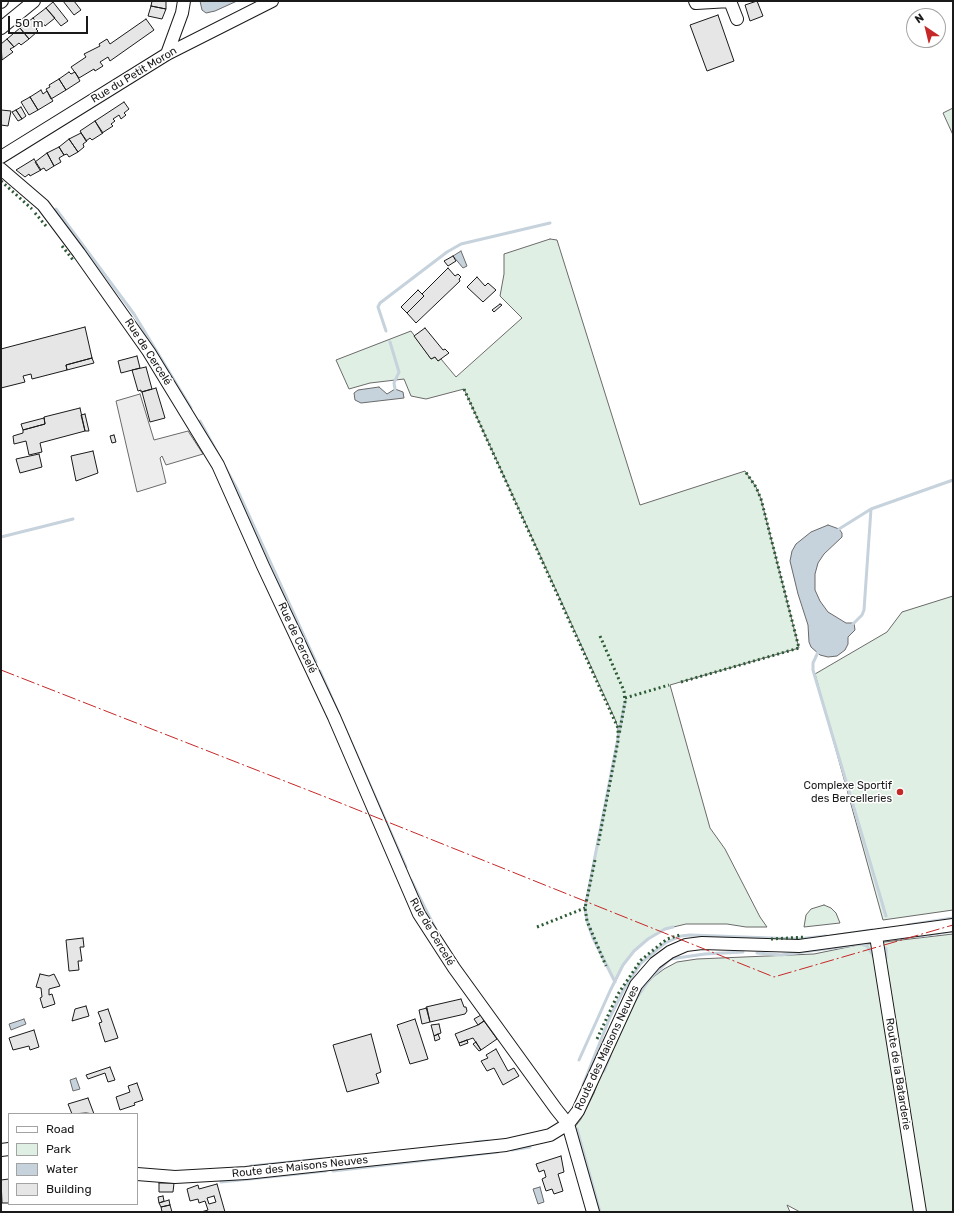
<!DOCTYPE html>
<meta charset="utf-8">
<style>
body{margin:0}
#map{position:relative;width:954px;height:1213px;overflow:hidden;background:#fff;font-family:Rubik,sans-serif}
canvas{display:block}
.frame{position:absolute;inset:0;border:2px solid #1a1a1a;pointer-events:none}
.legend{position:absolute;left:8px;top:1113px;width:130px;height:92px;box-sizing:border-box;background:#fff;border:1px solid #a3a3a3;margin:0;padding:5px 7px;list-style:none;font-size:12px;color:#1a1a1a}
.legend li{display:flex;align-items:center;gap:8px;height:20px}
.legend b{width:20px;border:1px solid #a3a3a3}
.north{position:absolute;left:906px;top:8px;width:40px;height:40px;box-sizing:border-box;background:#fff;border:1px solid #a3a3a3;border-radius:50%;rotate:325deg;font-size:11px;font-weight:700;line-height:16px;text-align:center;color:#1a1a1a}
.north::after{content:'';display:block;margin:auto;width:14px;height:18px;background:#c62828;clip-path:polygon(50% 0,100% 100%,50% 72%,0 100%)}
.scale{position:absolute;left:8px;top:16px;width:80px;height:18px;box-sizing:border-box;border:2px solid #1a1a1a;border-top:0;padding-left:5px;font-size:12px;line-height:14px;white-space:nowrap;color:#1a1a1a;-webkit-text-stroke:3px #fff;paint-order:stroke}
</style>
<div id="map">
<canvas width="954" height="1213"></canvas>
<div class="frame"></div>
<ul class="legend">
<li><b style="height:5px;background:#fff"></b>Road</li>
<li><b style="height:11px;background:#e0efe3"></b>Park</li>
<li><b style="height:11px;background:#c6d2dc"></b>Water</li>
<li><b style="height:11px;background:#e6e6e6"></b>Building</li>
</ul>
<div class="north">N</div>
<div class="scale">50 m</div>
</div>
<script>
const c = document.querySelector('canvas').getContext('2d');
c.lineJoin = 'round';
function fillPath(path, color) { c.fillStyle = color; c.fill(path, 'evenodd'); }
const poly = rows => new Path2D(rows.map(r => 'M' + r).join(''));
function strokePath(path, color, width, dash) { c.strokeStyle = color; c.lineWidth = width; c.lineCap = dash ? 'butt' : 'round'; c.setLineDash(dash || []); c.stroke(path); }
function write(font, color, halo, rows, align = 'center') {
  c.font = font + ' Rubik,sans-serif'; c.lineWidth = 3; c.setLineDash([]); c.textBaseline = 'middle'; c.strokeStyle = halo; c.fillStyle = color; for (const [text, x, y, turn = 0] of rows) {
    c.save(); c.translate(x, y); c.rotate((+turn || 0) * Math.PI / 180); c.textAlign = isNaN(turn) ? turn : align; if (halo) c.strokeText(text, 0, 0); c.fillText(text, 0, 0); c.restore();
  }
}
const green = poly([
 [953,108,953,135,943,113,953,108],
 [550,239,557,240,640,505,745,471,756,487,761,499,799,648,670,685,710,828,725,849,760,917,767,927,746,927,727,924,686,924,665,929,648,939,634,951,623,965,615,982,593,938,587,921,585,908,618,741,618,728,615,719,464,389,426,399,411,396,404,379,370,383,349,389,336,360,411,331,431,359,435,357,438,361,441,359,456,377,522,318,500,296,504,274,504,254,550,239],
 [953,596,953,910,883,920,815,674,887,632,902,612,953,596],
 [824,905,831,908,836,913,840,923,804,927,806,915,811,909,824,905],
 [953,934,953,1212,800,1212,787,1205,790,1212,593,1212,571,1132,581,1119,594,1093,613,1041,641,991,652,978,664,969,677,962,697,959,814,954,858,945,953,934]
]);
const parking = poly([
 [140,394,154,440,188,431,203,454,166,465,162,456,160,458,166,483,137,492,116,401,140,394]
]);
const water = poly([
 [200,1,237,1,215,11,206,13,202,10,200,1],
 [461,251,467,266,463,268,453,256,461,251],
 [379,387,387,394,395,389,403,392,404,398,361,403,355,400,354,393,358,390,379,387],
 [828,525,839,529,842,533,842,537,824,554,818,563,815,574,815,590,820,601,828,612,846,623,854,623,855,630,848,637,848,644,845,650,837,656,828,657,820,655,811,647,809,642,808,625,798,594,790,561,792,551,796,544,811,532,828,525],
 [24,1019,26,1024,11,1030,9,1024,24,1019],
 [76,1078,80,1089,73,1091,70,1080,76,1078],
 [540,1187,544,1202,538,1204,533,1189,540,1187]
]);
const stream = poly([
 [56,209,134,314,191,408],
 [386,331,378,307,380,303,447,252,461,244,550,223],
 [390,342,399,372,394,383,395,389],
 [200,421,237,489,316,662],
 [839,529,871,509],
 [1,537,73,519],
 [852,625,862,615,864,610,871,509,953,480],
 [819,650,813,663,813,670,886,916],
 [320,671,406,867],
 [411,880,435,928],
 [908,925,953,918],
 [831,936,872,930],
 [920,936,953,931],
 [757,953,781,955,861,944,867,946,874,957],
 [886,958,886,948],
 [615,982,593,938,587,921,585,908,625,702],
 [634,1002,649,980,670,959,705,954,743,952],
 [579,1060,610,991,623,965,634,951,648,939,665,929,673,927],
 [604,1071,610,1056],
 [583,1085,610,1017,624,989,641,963,665,943,681,936,690,935,798,939,826,936],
 [577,1129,600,1212],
 [475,1142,488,1141],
 [512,1150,530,1147],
 [251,1166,321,1159],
 [333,1171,498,1152],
 [221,1182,326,1171]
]);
const building = poly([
 [63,1,74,1,81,10,74,15,63,1],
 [152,1,166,1,166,9,151,6,152,1],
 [757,1,763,16,750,21,745,5,757,1],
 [53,2,68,21,61,26,46,8,53,2],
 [151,6,166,9,162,19,148,16,151,6],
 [46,8,55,18,45,26,43,23,40,26,33,18,46,8],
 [718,15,734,61,707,71,690,25,718,15],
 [33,18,40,26,36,29,38,31,29,39,20,28,33,18],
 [146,19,154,30,110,61,108,57,100,62,103,66,95,71,94,69,79,78,71,67,86,57,84,54,100,46,99,44,107,39,110,44,146,19],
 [20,28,29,39,21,45,19,43,14,47,7,39,20,28],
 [7,39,14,47,10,49,13,52,2,60,1,44,7,39],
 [69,72,71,74,75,72,80,81,66,90,59,79,69,72],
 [59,79,66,90,51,99,46,89,50,87,49,85,59,79],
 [41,90,43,94,47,91,53,101,38,110,30,97,41,90],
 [30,97,38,110,29,115,21,102,30,97],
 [124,102,129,109,124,113,126,115,121,119,119,115,113,119,115,121,111,124,113,126,102,133,95,121,124,102],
 [21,107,26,116,22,119,16,110,21,107],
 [1,110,11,111,8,126,1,125,1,110],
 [16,110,22,119,18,121,12,112,16,110],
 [95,121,103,133,92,140,90,138,86,141,80,131,95,121],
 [81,133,87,141,83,144,84,147,78,152,69,139,81,133],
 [69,139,78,152,69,157,67,154,64,155,59,147,69,139],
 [59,147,64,155,59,158,61,162,54,166,47,153,59,147],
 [47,153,54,166,46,171,44,168,40,170,35,162,47,153],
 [34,159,41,170,30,176,29,174,25,177,16,170,34,159],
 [453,256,456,261,448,266,444,261,453,256],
 [448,268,455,276,458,274,461,277,459,279,460,281,416,323,407,313,424,296,422,294,448,268],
 [477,277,485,286,488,283,496,290,483,302,467,287,477,277],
 [418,290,424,296,407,313,401,307,418,290],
 [500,304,502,305,494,312,492,310,500,304],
 [85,327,92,358,66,365,67,370,32,379,31,374,23,376,25,382,1,388,1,349,85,327],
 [425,328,443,350,445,349,449,353,438,361,435,357,431,359,414,336,425,328],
 [137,356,140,368,121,373,118,361,137,356],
 [92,358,94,363,67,370,66,365,92,358],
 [146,367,152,389,141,392,141,390,138,391,132,370,146,367],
 [156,388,165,418,150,422,142,392,156,388],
 [80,408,85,431,40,443,42,452,29,455,26,441,14,444,13,436,23,433,23,430,45,424,44,417,80,408],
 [85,414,89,431,85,431,81,415,85,414],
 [44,418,45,424,23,430,21,424,44,418],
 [114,435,116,442,112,443,110,436,114,435],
 [93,451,98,473,76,481,71,456,93,451],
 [39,454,42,467,20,473,16,459,39,454],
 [83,938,84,947,80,947,82,961,78,961,79,970,69,971,66,940,83,938],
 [40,974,49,976,54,974,60,986,49,989,49,995,52,994,55,1004,43,1008,40,998,42,997,41,988,36,987,40,974],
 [461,999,464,1007,466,1007,467,1011,465,1014,430,1022,426,1007,461,999],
 [86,1006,89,1016,72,1021,75,1009,86,1006],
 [427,1008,430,1022,422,1024,419,1010,427,1008],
 [108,1009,118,1038,105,1042,99,1023,102,1022,98,1012,108,1009],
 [481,1015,484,1021,478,1025,474,1019,481,1015],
 [415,1019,428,1059,410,1064,397,1025,415,1019],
 [484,1021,497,1039,481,1050,473,1038,459,1043,455,1034,478,1025,484,1021],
 [439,1024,441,1033,434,1036,431,1025,439,1024],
 [34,1030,39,1047,30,1050,29,1046,13,1050,9,1038,34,1030],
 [371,1034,381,1072,376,1074,379,1083,347,1092,333,1045,371,1034],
 [438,1034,440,1039,435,1041,434,1036,438,1034],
 [467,1040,468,1043,460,1046,459,1043,467,1040],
 [476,1042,481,1050,479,1051,473,1044,476,1042],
 [496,1049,508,1071,514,1068,519,1076,503,1085,494,1068,487,1071,481,1061,488,1058,486,1055,496,1049],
 [110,1067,115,1080,108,1082,105,1073,88,1079,86,1075,110,1067],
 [137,1083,143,1100,134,1103,135,1105,120,1110,116,1097,130,1092,128,1086,137,1083],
 [88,1098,94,1114,86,1113,72,1114,68,1104,88,1098],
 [561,1156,564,1172,558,1174,563,1191,554,1194,552,1189,546,1191,542,1179,546,1177,544,1170,539,1172,536,1164,561,1156],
 [9,1179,9,1203,2,1203,1,1180,9,1179],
 [159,1183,174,1183,173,1192,159,1192,159,1183],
 [217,1184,225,1212,201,1212,208,1210,205,1201,199,1203,198,1199,190,1201,187,1189,198,1185,199,1189,217,1184],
 [214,1196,216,1202,209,1204,207,1198,214,1196],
 [163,1196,164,1201,159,1203,158,1197,163,1196],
 [169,1200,170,1205,161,1207,159,1203,169,1200],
 [170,1205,172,1212,162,1212,161,1207,170,1205]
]);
const minor = poly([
 [695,1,696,3,730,1,737,19],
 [1,2,2,1],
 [1,28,34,1],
 [167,54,182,13,184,1],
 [1,157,167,54,272,1],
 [1,169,43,205,79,253,149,352,218,465,263,566,334,717,419,914,454,968,556,1109,568,1124,593,1212],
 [876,936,920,1212],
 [1,1150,9,1149],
 [137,1174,175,1177,246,1173,506,1145,550,1135,568,1124,578,1111,636,985,655,963,670,952,686,945,702,943,799,946,953,925]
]);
const hedge = poly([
 [1,181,32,209],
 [35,213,46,226],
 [62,246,73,260],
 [464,389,618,728,618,741,598,845],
 [600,636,624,691,625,702,619,735],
 [681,682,799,648,761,499,756,487,745,471],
 [625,698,669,685],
 [595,860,585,908,587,921,606,966],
 [537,927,585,908],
 [771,939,806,937],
 [597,1039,618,994,641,960,667,939,680,935]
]);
const power = poly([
 [1,670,328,798,774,977,953,925]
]);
const markers = [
 [900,792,4,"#c62828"]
];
const streetNames = [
 ["Rue du Petit Moron",134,75,-31],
 ["Rue de Cercelé",148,352,57],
 ["Rue de Cercelé",297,638,65],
 ["Rue de Cercelé",432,932,59],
 ["Route des Maisons Neuves",607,1048,-65],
 ["Route de la Batarderie",898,1074,81],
 ["Route des Maisons Neuves",300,1167,-6]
];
const poiNames = [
 ["Complexe Sportif",892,786],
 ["des Bercelleries",892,799]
];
fillPath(green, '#e0efe3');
strokePath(green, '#6a6a6a', 1);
fillPath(parking, '#ededed');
strokePath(parking, '#6a6a6a', 1);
fillPath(water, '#c6d2dc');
strokePath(water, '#6a6a6a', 1);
strokePath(stream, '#c6d2dc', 3);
fillPath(building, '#e6e6e6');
strokePath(building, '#1a1a1a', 1);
strokePath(minor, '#1a1a1a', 14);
strokePath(minor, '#fff', 12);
strokePath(hedge, '#2b5a34', 3, [2, 3]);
strokePath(power, '#c62828', 1, [14, 3, 2, 3]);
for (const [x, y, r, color] of markers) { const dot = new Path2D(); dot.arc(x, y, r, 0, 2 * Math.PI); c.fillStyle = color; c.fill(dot); strokePath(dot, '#fff', 1.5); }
write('11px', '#1a1a1a', '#fff', streetNames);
write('11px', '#1a1a1a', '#fff', poiNames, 'right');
</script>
